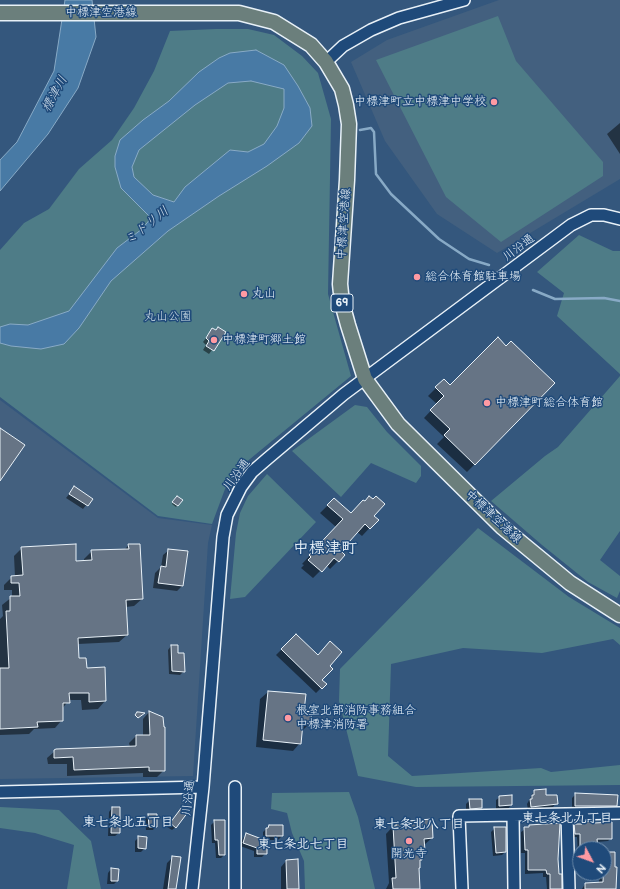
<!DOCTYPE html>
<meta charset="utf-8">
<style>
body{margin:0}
#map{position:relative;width:620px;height:889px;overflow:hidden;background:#34577d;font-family:"Balsamiq Sans",sans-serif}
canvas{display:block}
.north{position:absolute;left:572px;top:841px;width:40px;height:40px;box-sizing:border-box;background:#1f4a7a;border:1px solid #6f8dac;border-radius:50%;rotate:131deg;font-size:11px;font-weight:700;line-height:16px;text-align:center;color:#e8f1f8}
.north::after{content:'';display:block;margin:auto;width:14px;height:18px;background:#ff9aa2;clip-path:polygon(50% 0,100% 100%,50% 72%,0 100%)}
</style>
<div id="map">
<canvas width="620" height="889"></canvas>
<div class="north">N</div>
</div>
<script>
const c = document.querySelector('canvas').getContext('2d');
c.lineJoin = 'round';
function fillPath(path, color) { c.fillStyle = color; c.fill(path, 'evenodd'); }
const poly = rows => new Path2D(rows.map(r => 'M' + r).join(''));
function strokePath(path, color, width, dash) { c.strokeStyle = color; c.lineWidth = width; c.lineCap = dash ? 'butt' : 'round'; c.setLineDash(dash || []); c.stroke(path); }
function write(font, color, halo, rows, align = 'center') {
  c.font = font + ' "Balsamiq Sans","Klee One",sans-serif'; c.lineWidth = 3; c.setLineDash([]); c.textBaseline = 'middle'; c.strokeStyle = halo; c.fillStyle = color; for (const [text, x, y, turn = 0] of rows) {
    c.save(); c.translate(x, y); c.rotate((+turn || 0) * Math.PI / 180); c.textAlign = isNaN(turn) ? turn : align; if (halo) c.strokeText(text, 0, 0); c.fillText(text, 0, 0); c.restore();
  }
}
const built = poly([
 [499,0,620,0,620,179,497,253,437,214,385,141,351,62,387,40],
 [0,400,158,518,212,525,208,543,193,776,0,779]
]);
const green = poly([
 [498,16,516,61,603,162,603,176,501,242,446,197,376,60],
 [216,29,248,29,274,35,302,56,318,73,331,119,328,294,351,376,239,468,225,489,212,524,158,516,0,397,0,250,24,223,49,209,79,169,112,140,134,108,154,71,170,31],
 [579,235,613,251,620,251,620,374,557,316,564,293,537,272],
 [620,376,620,531,600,560,620,576,620,591,617,598,588,582,542,545,491,501,545,456,558,447],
 [355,405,367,407,387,432,421,466,421,476,416,483,371,463,341,497,292,451],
 [267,474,316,522,245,597,230,599,236,533,240,513,248,496],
 [478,528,569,597,620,628,620,645,613,639,542,653,463,648,391,664,388,756,412,776,541,768,551,772,620,765,620,785,416,787,358,776,339,701,340,669],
 [349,792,358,817,375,889,305,889,304,861,292,833,287,813,271,809,272,793],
 [0,807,59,810,91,841,101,889,67,889,74,845,35,833,0,828]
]);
const water = poly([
 [65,0,92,0,96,37,78,88,48,134,0,191,0,160,17,142,54,71,65,0],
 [256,50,284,65,298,86,310,108,312,126,299,143,267,166,219,196,168,231,111,281,79,328,64,344,41,349,11,346,0,343,0,327,10,324,28,325,69,311,117,248,142,229,151,218,121,188,115,167,115,156,120,140,143,120,169,101,199,72,219,58,230,53,256,50],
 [251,81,284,89,284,108,277,126,264,144,248,152,230,150,185,187,174,202,153,195,134,177,132,167,139,150,195,105,228,83,251,81]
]);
const shadow = poly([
 [620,123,620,154,607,134],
 [213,329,225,332,209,354,203,350,206,345,203,342],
 [506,347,554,384,467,472,437,444,444,437,424,418,437,404,428,396,444,380,450,387],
 [74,488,91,499,83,509,66,498],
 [175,499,181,500,176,507,172,504],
 [334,499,350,514,373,516,377,520,362,536,357,532,339,551,344,555,330,569,326,565,313,578,301,568,304,565,302,564,336,527,320,513],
 [129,545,142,599,134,606,126,607,127,635,119,642,78,644,78,659,105,701,98,709,82,710,81,700,69,700,62,709,62,720,55,728,34,729,29,734,0,735,0,619,3,616,2,605,12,597,12,590,4,590,4,585,12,577,15,577,14,556,22,548,75,562,84,562,84,559,92,551,124,550],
 [169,550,182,586,177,591,153,588,155,573,161,567,163,555],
 [296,635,328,666,321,680,325,684,316,693,276,655],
 [171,646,184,671,180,675,169,674,168,650],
 [268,692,303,712,310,723,301,732,300,743,293,751,256,747,260,699],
 [149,712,164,770,157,777,143,777,143,773,67,776,67,764,48,764,47,758,55,751,130,747,129,743,136,736,143,736,143,719],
 [534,791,545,796,556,803,553,807,528,810,527,804],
 [576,794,616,806,613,809,572,809,572,798],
 [511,796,511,805,508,809,496,809,496,800,500,797],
 [470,800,481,808,478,811,466,812,466,804],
 [112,808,119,833,115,836,108,836,109,812],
 [178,812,176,827,172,830,167,827],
 [149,815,156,826,153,830,146,830,145,818],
 [215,821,224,855,221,858,216,858,215,843,212,843,211,825],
 [396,823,432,838,424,845,424,850,421,852,421,860,418,869,419,889,386,889,389,883,386,834],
 [582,823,611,823,611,838,608,841,597,842,597,849,580,849,580,853,578,853,577,837,572,837,571,828],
 [269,826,282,836,278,840,266,840,266,853,262,857,254,857,254,851,240,846,243,838,246,835,263,840,263,832],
 [529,826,557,859,562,889,547,889,546,877,543,877,543,873,525,874,525,853,521,853,521,832],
 [495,828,505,852,502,855,493,856,491,832],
 [139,837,145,848,141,852,135,852,135,841],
 [173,857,175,889,163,889,167,863],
 [286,861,298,889,281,889,281,867],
 [111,869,117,881,114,884,107,884,108,873],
 [599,873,604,873,615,889,582,889,585,884,599,883]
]);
const stream = poly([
 [360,130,371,128,374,132,376,174,391,194,439,239,469,259,489,265],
 [533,290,555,299,604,298,620,301]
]);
const building = poly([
 [218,327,226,332,214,351,206,346,209,341,206,338,212,328,216,330,218,327],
 [498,337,506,346,511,341,555,383,475,465,444,435,450,429,430,410,444,396,435,387,444,379,450,385,498,337],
 [0,428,25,445,0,481,0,428],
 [74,486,93,499,88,506,69,494,74,486],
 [177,496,183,500,178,506,172,502,177,496],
 [369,496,373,499,376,496,385,504,374,516,379,520,370,529,365,524,341,551,345,555,339,562,334,558,322,572,308,560,311,557,309,555,343,519,327,505,334,498,351,513,363,500,365,501,369,496],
 [76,544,76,561,92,560,91,550,129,549,128,544,140,544,143,599,126,600,128,635,78,638,79,658,86,658,87,668,105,667,106,701,89,702,89,693,69,693,70,703,63,703,63,721,37,722,38,727,0,729,0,668,9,668,6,611,10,611,10,596,20,596,19,583,11,583,11,576,23,575,21,547,76,544],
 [168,549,188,551,183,586,158,583,161,566,166,567,168,549],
 [296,634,318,655,330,641,342,652,330,666,333,669,322,680,327,684,322,689,281,649,296,634],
 [171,645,178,645,178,653,184,653,185,672,172,671,171,645],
 [268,691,306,694,304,711,312,712,310,724,303,723,301,744,263,740,268,691],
 [149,711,163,717,164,727,165,727,165,771,149,771,149,767,74,770,73,757,54,758,54,750,56,749,136,746,136,735,150,735,149,711],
 [137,712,139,712,145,713,138,718,135,715,137,712],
 [546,789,546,795,557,795,558,804,531,807,530,799,532,799,532,795,534,795,534,790,546,789],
 [575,793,618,795,617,806,575,806,575,793],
 [512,795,512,805,499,806,499,796,512,795],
 [469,799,482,799,482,808,470,809,469,799],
 [112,807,120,807,120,833,111,833,112,807],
 [182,807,188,812,176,828,170,823,182,807],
 [148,814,157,814,157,827,149,827,148,814],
 [432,819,433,838,424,839,425,850,422,850,422,860,420,860,420,868,419,868,420,889,393,889,392,878,396,878,393,826,396,826,396,822,432,819],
 [214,820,225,820,225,855,219,855,218,840,215,840,214,820],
 [594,821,594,823,612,822,612,839,597,839,598,849,580,849,580,834,575,834,574,824,582,824,582,822,594,821],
 [560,823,558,859,559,874,562,874,562,889,550,889,550,874,547,874,546,870,528,870,528,850,525,850,524,827,529,827,529,825,560,823],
 [269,825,283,825,283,836,266,836,266,828,268,828,269,825],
 [494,827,506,827,506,852,496,853,494,827],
 [246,833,267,841,267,854,257,854,257,848,243,843,246,833],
 [138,836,147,837,146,849,138,848,138,836],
 [604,852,615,852,615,867,617,867,616,889,585,889,585,883,603,882,604,852],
 [172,856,181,857,176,889,168,889,172,856],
 [298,859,299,889,287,889,286,860,298,859],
 [111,868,119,869,118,881,111,881,111,868]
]);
const minor = poly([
 [326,62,343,46,371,30,399,18,464,0],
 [235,787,235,889],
 [0,792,203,787],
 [567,814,569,889],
 [513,815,514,889],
 [192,889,203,787,223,537,227,515,241,487,252,472,267,459,344,394,571,225,591,215,604,215,620,219],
 [462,889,459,816,620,813]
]);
const major = poly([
 [0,13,239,13,274,22,311,45,326,62,342,89,346,105,349,124,347,180,340,284,342,303,348,325,365,379,398,424,502,527,570,583,620,615]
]);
const markers = [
 [494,102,4,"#ff9aa2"],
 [417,277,4,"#ff9aa2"],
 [244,294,4,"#ff9aa2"],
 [214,340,4,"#ff9aa2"],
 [487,403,4,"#ff9aa2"],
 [288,718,4,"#ff9aa2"],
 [409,841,4,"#ff9aa2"]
];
const shields = [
 [342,303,22]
];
const shieldNames = [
 ["69",342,303]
];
const streetNames = [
 ["中標津空港線",101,13],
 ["中標津空港線",344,224,-86],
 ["川沿通",519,248,-37],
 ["川沿通",237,475,-54],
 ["中標津空港線",493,517,43],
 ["川沿通",189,798,-84]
];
const poiNames = [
 ["中標津町立中標津中学校",486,102,"right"],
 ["総合体育館駐車場",425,277],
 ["丸山",252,294],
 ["中標津町郷土館",222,340],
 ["中標津町総合体育館",495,403],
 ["根室北部消防事務組合",296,711],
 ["中標津消防署",296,725],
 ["開光寺",409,854,"center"]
];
const parkNames = [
 ["丸山公園",168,317]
];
const waterNames = [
 ["標津川",55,94,-61],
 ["ミドリ川",147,226,-39]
];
const neighbourhoodNames = [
 ["東七条北九丁目",567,819],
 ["東七条北五丁目",128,823],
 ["東七条北八丁目",419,825],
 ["東七条北七丁目",303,845]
];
const districtNames = [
 ["中標津町",325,549]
];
fillPath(built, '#43607f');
fillPath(green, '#4e7c87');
fillPath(water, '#487aa5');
strokePath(water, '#88aac6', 1);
fillPath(shadow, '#0007');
strokePath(stream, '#88aac6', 2.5);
fillPath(building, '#667485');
strokePath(building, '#e8f1f8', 1);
strokePath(minor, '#e8f1f8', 14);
strokePath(major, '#e8f1f8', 17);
strokePath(minor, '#1f4a7a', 11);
strokePath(major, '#6b7f7c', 14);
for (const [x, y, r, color] of markers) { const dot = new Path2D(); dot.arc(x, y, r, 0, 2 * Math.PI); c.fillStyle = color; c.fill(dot); strokePath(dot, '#1f4a7a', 1.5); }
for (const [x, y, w] of shields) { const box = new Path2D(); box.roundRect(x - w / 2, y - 9, w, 18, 3); c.fillStyle = '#1f4a7a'; c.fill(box); strokePath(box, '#e8f1f8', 1); }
write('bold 11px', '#e8f1f8', null, shieldNames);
write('12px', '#e8f1f8', '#1f4a7a', streetNames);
write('12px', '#e8f1f8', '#1f4a7a', poiNames, 'left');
write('12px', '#d1dfe7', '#1f4a7a', parkNames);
write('italic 13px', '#d0dfec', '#1f4a7a', waterNames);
write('bold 13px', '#e8f1f8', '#1f4a7a', neighbourhoodNames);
write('bold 16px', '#e8f1f8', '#1f4a7a', districtNames);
</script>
